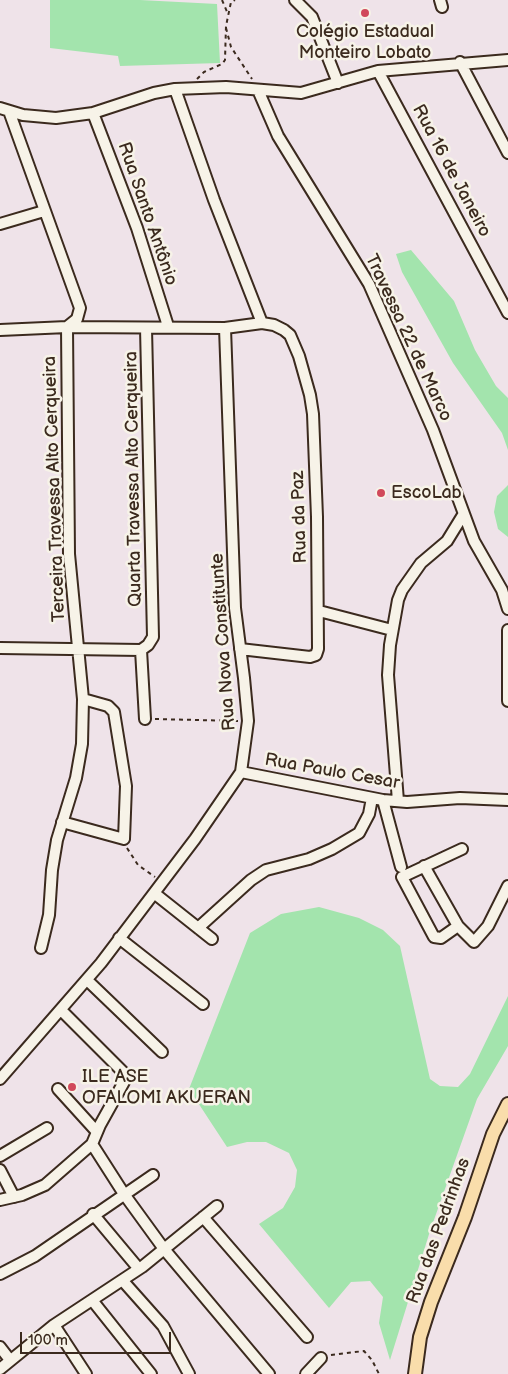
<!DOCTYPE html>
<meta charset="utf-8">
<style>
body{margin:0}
#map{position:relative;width:508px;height:1374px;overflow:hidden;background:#efe3e9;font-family:"Balsamiq Sans",sans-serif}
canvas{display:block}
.scale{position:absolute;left:20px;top:1332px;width:151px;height:22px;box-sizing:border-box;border:2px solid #3b2a1e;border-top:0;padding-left:6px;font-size:15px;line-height:18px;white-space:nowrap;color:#3b2a1e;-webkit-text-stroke:4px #f7f3e8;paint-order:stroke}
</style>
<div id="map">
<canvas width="508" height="1374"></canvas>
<div class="scale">100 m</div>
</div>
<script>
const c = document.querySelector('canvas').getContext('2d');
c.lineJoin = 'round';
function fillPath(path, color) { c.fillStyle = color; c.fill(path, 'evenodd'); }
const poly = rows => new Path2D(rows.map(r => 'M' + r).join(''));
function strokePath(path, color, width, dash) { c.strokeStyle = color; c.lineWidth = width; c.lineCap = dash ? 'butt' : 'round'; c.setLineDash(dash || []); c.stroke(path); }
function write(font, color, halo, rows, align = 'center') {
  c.font = font + ' "Balsamiq Sans",sans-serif'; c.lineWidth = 5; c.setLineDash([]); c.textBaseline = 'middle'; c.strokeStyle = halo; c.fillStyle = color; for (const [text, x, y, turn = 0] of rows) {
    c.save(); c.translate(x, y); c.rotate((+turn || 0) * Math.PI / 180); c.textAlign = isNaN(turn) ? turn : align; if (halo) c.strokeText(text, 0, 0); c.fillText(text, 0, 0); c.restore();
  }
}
const green = poly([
 [50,0,140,0,217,4,220,63,120,66,118,56,50,48],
 [411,250,454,301,475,350,496,386,508,398,508,450,502,433,453,363,402,272,396,254],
 [508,485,508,537,498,529,494,512,497,496],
 [319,907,359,918,383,930,400,946,430,1079,440,1086,458,1087,470,1074,508,996,508,1046,477,1099,430,1231,390,1360,379,1323,383,1297,370,1281,351,1282,329,1308,259,1224,283,1208,295,1187,297,1170,289,1153,266,1142,247,1142,227,1147,189,1089,250,933,281,914]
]);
const path = poly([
 [222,0,228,14],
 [226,28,231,47,252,79],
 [197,79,204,72,222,64,225,60,226,26,231,2,235,0],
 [155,719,238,721],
 [127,848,138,865,155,877],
 [331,1355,364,1351,372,1360,379,1374]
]);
const minor = poly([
 [295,0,312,17,338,83],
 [440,0,442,7],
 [460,62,508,153],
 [378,71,508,313],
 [258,90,278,136,369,284,433,430,474,541,502,590,508,609],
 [0,108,23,115,56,118,93,113,154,93,175,89,226,87,301,93,378,71,508,60],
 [9,111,80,308,77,319,67,327,69,554,83,699,82,744,76,778,57,840,52,870,49,915,41,948],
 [93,113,137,228,168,326],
 [0,224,44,211],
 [0,330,67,327,225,328,262,323,214,200,175,89],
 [319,611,392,630],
 [508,630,508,701],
 [0,648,141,650,148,645,153,637,146,328],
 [240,649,310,657,316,655,318,649,317,517,313,414,310,395,299,356,290,335,284,330,274,325,262,323],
 [141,650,145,719],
 [241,772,383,800,407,802,460,798,508,800],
 [383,800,401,867],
 [398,801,388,675,390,645,398,600,402,590,421,563,447,541,463,515],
 [62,822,124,839,126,786,114,712,108,706,83,699],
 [424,866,458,926,474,942,488,926,508,886],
 [154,893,212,939],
 [458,926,441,938,434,937,402,877,462,849],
 [198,928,251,880,266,870,309,859,332,849,359,833,369,814,372,798],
 [119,938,203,1004],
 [87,980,162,1052],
 [0,1079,101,963,195,839,241,772,248,721,244,678,235,608,225,328],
 [58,1089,97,1132],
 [92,1144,124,1194,164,1249,269,1374],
 [0,1156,47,1128],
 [0,1170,14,1197],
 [0,1200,22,1195,45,1185,92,1144,100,1125,125,1080,123,1072,61,1010],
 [93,1214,139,1269],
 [203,1217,307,1337],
 [0,1274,35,1256,153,1175],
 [123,1281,163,1326,189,1374],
 [92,1300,151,1374],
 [54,1325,86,1374],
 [0,1347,10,1360],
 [0,1369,54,1325,142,1267,217,1206],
 [306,1374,321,1358]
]);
const major = poly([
 [415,1374,420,1337,431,1302,465,1217,493,1134,508,1104]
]);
const markers = [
 [365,13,5,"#d1495b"],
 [381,493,5,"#d1495b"],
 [72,1087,5,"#d1495b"]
];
const poiNames = [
 ["Colégio Estadual",365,32,"center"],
 ["Monteiro Lobato",365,53,"center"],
 ["EscoLab",391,493],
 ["ILE ASE",82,1077],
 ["OFALOMI AKUERAN",82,1098]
];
const streetNames = [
 ["Rua 16 de Janeiro",451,171,62],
 ["Rua Santo Antônio",147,214,71],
 ["Travessa 22 de Marco",408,338,65],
 ["Quarta Travessa Alto Cerqueira",134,479,-91],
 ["Terceira Travessa Alto Cerqueira",55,489,-92],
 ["Rua da Paz",300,517,-92],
 ["Rua Nova Constitunte",224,642,-94],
 ["Rua Paulo Cesar",332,772,10],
 ["Rua das Pedrinhas",439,1231,-70]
];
fillPath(green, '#a3e4ad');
strokePath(minor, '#3b2a1e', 14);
strokePath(major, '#3b2a1e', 16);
strokePath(path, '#3b2a1e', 2, [4, 4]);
strokePath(minor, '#f7f3e8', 10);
strokePath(major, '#f9ddab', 12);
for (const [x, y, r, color] of markers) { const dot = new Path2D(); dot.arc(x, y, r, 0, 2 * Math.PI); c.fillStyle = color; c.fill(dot); strokePath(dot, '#f7f3e8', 2); }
write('18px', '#3b2a1e', '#f7f3e8', poiNames, 'left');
write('18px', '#3b2a1e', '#f7f3e8', streetNames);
</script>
